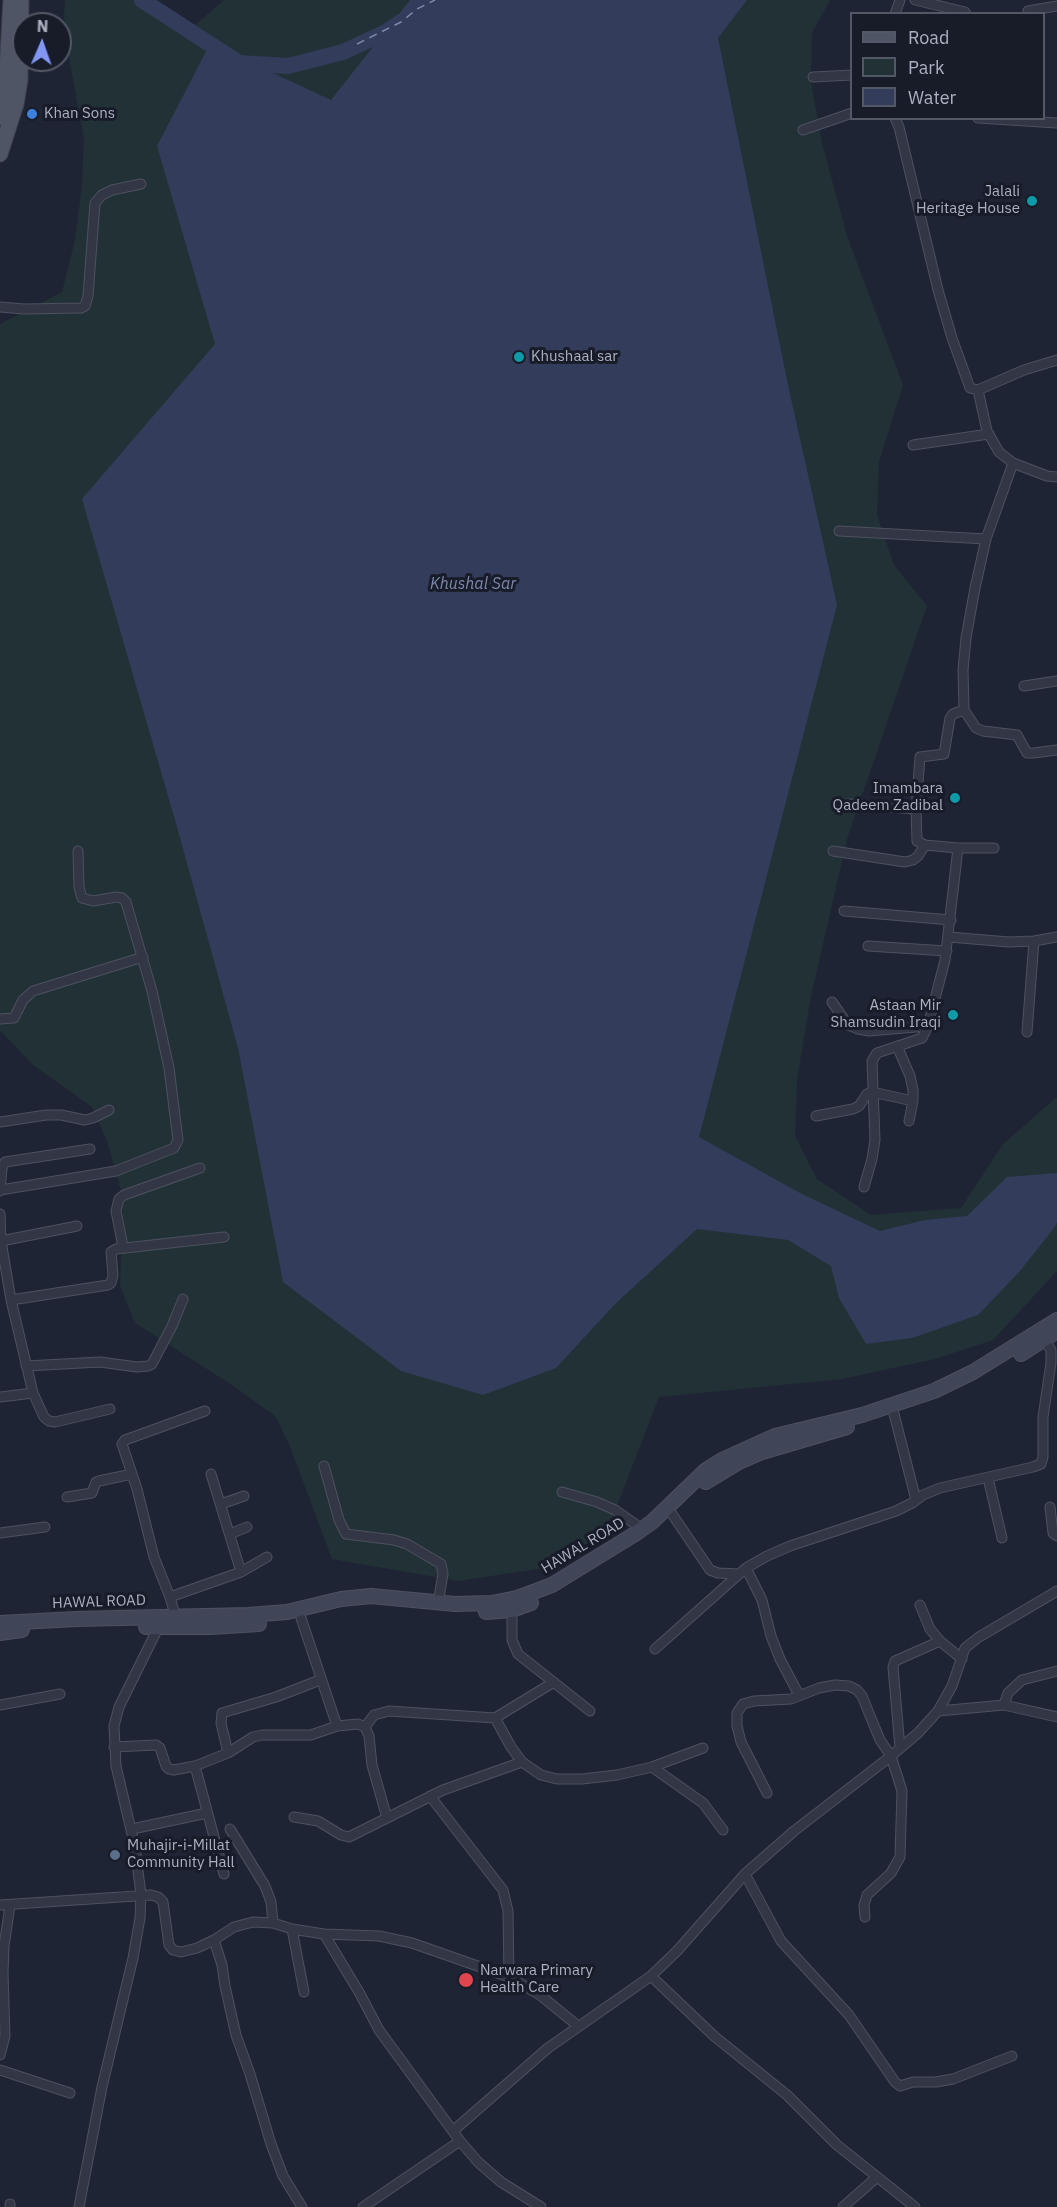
<!DOCTYPE html>
<style>
body{margin:0}
#map{position:relative;width:1057px;height:2207px;overflow:hidden;background:#1f2434;font-family:"IBM Plex Sans",sans-serif}
canvas{display:block}
.legend{position:absolute;left:850px;top:12px;width:195px;height:108px;box-sizing:border-box;background:#181c29;border:2px solid #535866;margin:0;padding:8px 10px;list-style:none;font-size:18px;color:#acb1c2}
.legend li{display:flex;align-items:center;gap:12px;height:30px}
.legend b{width:30px;border:2px solid #535866}
.north{position:absolute;left:12px;top:12px;width:60px;height:60px;box-sizing:border-box;background:#181c29;border:2px solid #535866;border-radius:50%;rotate:2deg;font-size:16px;font-weight:700;line-height:24px;text-align:center;color:#acb1c2}
.north::after{content:'';display:block;margin:auto;width:21px;height:27px;background:#8197f3;clip-path:polygon(50% 0,100% 100%,50% 72%,0 100%)}
</style>
<div id="map">
<canvas width="1057" height="2207"></canvas>
<ul class="legend">
<li><b style="height:8px;background:#505565"></b>Road</li>
<li><b style="height:16px;background:#223136"></b>Park</li>
<li><b style="height:16px;background:#333c5b"></b>Water</li>
</ul>
<div class="north">N</div>
</div>
<script>
const c = document.querySelector('canvas').getContext('2d');
c.lineJoin = 'round';
function fillPath(path, color) { c.fillStyle = color; c.fill(path, 'evenodd'); }
const poly = rows => new Path2D(rows.map(r => 'M' + r).join(''));
function strokePath(path, color, width, dash) { c.strokeStyle = color; c.lineWidth = width; c.lineCap = dash ? 'butt' : 'round'; c.setLineDash(dash || []); c.stroke(path); }
function write(font, color, halo, rows, align = 'center') {
  c.font = font + ' "IBM Plex Sans",sans-serif'; c.lineWidth = 6; c.setLineDash([]); c.textBaseline = 'middle'; c.strokeStyle = halo; c.fillStyle = color; for (const [text, x, y, turn = 0] of rows) {
    c.save(); c.translate(x, y); c.rotate((+turn || 0) * Math.PI / 180); c.textAlign = isNaN(turn) ? turn : align; if (halo) c.strokeText(text, 0, 0); c.fillText(text, 0, 0); c.restore();
  }
}
const green = poly([
 [65,0,138,0,185,34,224,0,830,0,812,33,811,82,822,143,847,236,903,385,879,462,877,515,894,565,927,606,847,839,810,1001,797,1079,795,1136,817,1179,871,1215,961,1208,1003,1144,1057,1097,1057,1271,993,1340,935,1359,842,1379,659,1397,610,1524,558,1566,458,1581,332,1559,291,1449,276,1417,235,1387,135,1323,120,1286,123,1197,107,1141,92,1107,33,1065,0,1030,0,324,62,292,75,240,82,185,84,138,70,64,64,17]
]);
const water = poly([
 [410,0,747,0,718,38,788,385,837,605,699,1137,800,1193,880,1231,925,1220,967,1216,1007,1177,1057,1173,1057,1222,1054,1228,1020,1271,978,1315,912,1338,866,1344,839,1298,831,1266,788,1240,697,1229,616,1303,556,1368,483,1395,401,1371,283,1282,238,1048,177,827,82,499,215,344,157,146,210,44,331,100]
]);
const river = poly([
 [142,0,239,63,288,66,343,52,386,32,401,22]
]);
const ferry = poly([
 [357,44,401,22,417,9,435,0]
]);
const minor = poly([
 [915,0,965,12],
 [1028,11,1057,6],
 [895,14,900,0],
 [813,77,852,75],
 [895,118,899,127,938,290,952,338,970,388,978,390,1024,370,1057,360],
 [978,118,1057,123],
 [803,130,852,113],
 [0,307,24,309,81,308,85,306,88,296,95,203,102,195,112,190,141,184],
 [978,390,987,431,999,452,1013,463,1047,476,1057,477],
 [913,445,989,434],
 [1013,463,986,539,975,588,966,638,963,670,964,710,976,728,983,731,1017,735,1027,753,1034,753,1057,750],
 [839,531,986,539],
 [1024,686,1057,681],
 [964,710,953,714,950,718,944,754,920,757,916,809,917,841,925,845,958,848,994,848],
 [848,804,916,809],
 [833,851,905,862,913,860,918,856,925,845],
 [844,911,951,920],
 [949,937,1009,942,1034,941,1057,937],
 [868,946,947,951],
 [832,1002,848,1025,858,1029,869,1031,928,1026],
 [0,1019,14,1018,23,1000,33,991,143,957],
 [1027,1032,1034,941],
 [897,1046,910,1076,913,1090,913,1101,909,1121],
 [816,1116,853,1109,859,1106,867,1094,872,1092,913,1101],
 [0,1122,46,1115,61,1115,85,1120,93,1118,109,1110],
 [864,1187,872,1159,875,1140,872,1061,877,1053,922,1038,928,1026,945,960,958,848],
 [0,1190,116,1171,174,1148,178,1140,169,1068,152,991,126,902,122,898,116,897,93,901,82,898,79,887,78,851],
 [0,1191,2,1168,5,1162,90,1149],
 [0,1214,1,1241,11,1300,33,1393,44,1417,49,1421,55,1422,110,1409],
 [1,1241,77,1226],
 [123,1247,116,1211,119,1199,124,1195,200,1168],
 [11,1300,108,1285,111,1283,113,1275,111,1252,116,1249,224,1237],
 [26,1366,100,1362,137,1367,148,1366,152,1364,172,1326,183,1299],
 [0,1397,33,1393],
 [892,1406,916,1500],
 [324,1466,339,1520,346,1534,394,1540,407,1544,441,1564,443,1574,438,1603],
 [211,1474,241,1572],
 [988,1478,1002,1538],
 [562,1492,597,1502,615,1510,642,1529],
 [67,1497,92,1493,96,1482,99,1481,132,1474],
 [221,1504,244,1496],
 [1050,1507,1053,1533,1057,1536],
 [672,1514,710,1570,718,1573,739,1574],
 [0,1533,45,1527],
 [230,1534,247,1527],
 [746,1568,762,1600,771,1636,780,1659,799,1695],
 [170,1597,241,1572,267,1557],
 [512,1605,512,1640,518,1654,590,1711],
 [920,1605,930,1629,940,1641,962,1659],
 [301,1618,337,1726,358,1724,365,1727,369,1736,372,1765,387,1818],
 [177,1622,170,1597,154,1557,137,1489,122,1444,125,1440,205,1411],
 [655,1649,746,1568,767,1556,790,1546,896,1511,912,1503,923,1495,940,1488,1033,1467,1041,1464,1043,1457,1043,1417,1051,1363,1051,1350,1042,1336],
 [554,1682,495,1718,511,1747,522,1762,541,1775,557,1779,582,1779,617,1775,652,1767,703,1748],
 [0,1705,60,1694],
 [1004,1705,1008,1693,1022,1680,1057,1671],
 [938,1711,1004,1705,1057,1717],
 [365,1727,374,1715,389,1711,495,1718],
 [114,1747,156,1745,160,1748,166,1766,169,1769,174,1770,195,1766,228,1753,253,1737,262,1735,311,1735,337,1726],
 [900,1748,893,1667,895,1661,940,1641],
 [228,1753,221,1723,222,1713,276,1697,320,1680],
 [195,1766,224,1874],
 [652,1767,703,1803,723,1830],
 [767,1793,741,1742,737,1726,737,1713,743,1704,754,1701,791,1699,819,1688,835,1685,849,1686,857,1690,862,1696,880,1740,891,1756,902,1791,900,1857,891,1873,867,1895,864,1905,865,1917],
 [430,1796,503,1890,508,1911,509,1977],
 [294,1817,318,1821,341,1835,349,1837,443,1790,522,1762],
 [132,1829,207,1813],
 [230,1829,265,1886,271,1902,273,1923],
 [745,1874,781,1941,849,2015,895,2082,900,2086,913,2082,936,2082,953,2079,1012,2056],
 [0,1905,151,1895,158,1897,163,1902,169,1945,173,1950,181,1952,197,1948,214,1940,234,1927,253,1922,273,1923,292,1929,324,1934,379,1936,412,1943,509,1977,540,1995,578,2026],
 [292,1929,304,1992],
 [324,1934,359,1992,379,2030,460,2141,478,2162,501,2182,541,2207],
 [214,1940,222,1965,225,1986,236,2035,250,2074,271,2144,283,2176,302,2207],
 [651,1976,714,2036,787,2095,837,2145,915,2207],
 [0,2055,5,2036,3,1973,4,1946,10,1906],
 [0,2070,70,2093],
 [453,2131,548,2048,651,1976,677,1951,745,1874,794,1831,891,1756,918,1733,938,1711,952,1686,965,1648,979,1637,1057,1591],
 [10,2207,10,2204],
 [79,2207,102,2087,133,1958,140,1918,141,1895,135,1847,116,1766,114,1726,119,1707,159,1626],
 [363,2207,460,2141],
 [843,2207,876,2178]
]);
const secondary = poly([
 [1021,1354,1057,1331],
 [706,1482,739,1462,762,1452,847,1427],
 [486,1612,512,1610,531,1603],
 [0,1623,77,1619,249,1615,287,1612,341,1599,371,1596,455,1604,492,1603,517,1598,552,1585,635,1534,652,1522,706,1470,722,1460,775,1436,862,1415,934,1391,973,1372,1057,1320],
 [146,1627,211,1627,259,1624],
 [0,1633,22,1630]
]);
const primary = poly([
 [0,117,6,89,11,0],
 [0,154,16,104,20,80,21,0]
]);
const markers = [
 [32,114,6,"#3f7fe0"],
 [1032,201,6,"#0f9aa8"],
 [519,357,6,"#0f9aa8"],
 [955,798,6,"#0f9aa8"],
 [953,1015,6,"#0f9aa8"],
 [115,1855,6,"#5c6f8a"],
 [466,1980,8,"#e0444e"]
];
const poiNames = [
 ["Khan Sons",44,114],
 ["Jalali",1020,192,"right"],
 ["Heritage House",1020,209,"right"],
 ["Khushaal sar",531,357],
 ["Imambara",943,789,"right"],
 ["Qadeem Zadibal",943,806,"right"],
 ["Astaan Mir",941,1006,"right"],
 ["Shamsudin Iraqi",941,1023,"right"],
 ["Muhajir-i-Millat",127,1846],
 ["Community Hall",127,1863],
 ["Narwara Primary",480,1971],
 ["Health Care",480,1988]
];
const streetNames = [
 ["HAWAL ROAD",583,1546,-31],
 ["HAWAL ROAD",99,1602,-2]
];
const waterNames = [
 ["Khushal Sar",473,584]
];
fillPath(green, '#223136');
fillPath(water, '#333c5b');
strokePath(river, '#333c5b', 16);
strokePath(ferry, '#7d89ae', 1.5, [8, 6]);
strokePath(minor, '#4d5160', 11);
strokePath(secondary, '#4d5160', 16);
strokePath(primary, '#3c404e', 17);
strokePath(minor, '#333745', 9);
strokePath(secondary, '#414558', 14);
strokePath(primary, '#505565', 15);
for (const [x, y, r, color] of markers) { const dot = new Path2D(); dot.arc(x, y, r, 0, 2 * Math.PI); c.fillStyle = color; c.fill(dot); strokePath(dot, '#181c29', 2); }
write('15px', '#acb1c2', '#181c29', poiNames, 'left');
write('15px', '#acb1c2', '#181c29', streetNames);
write('italic 16px', '#7d89ae', '#181c29', waterNames);
</script>
